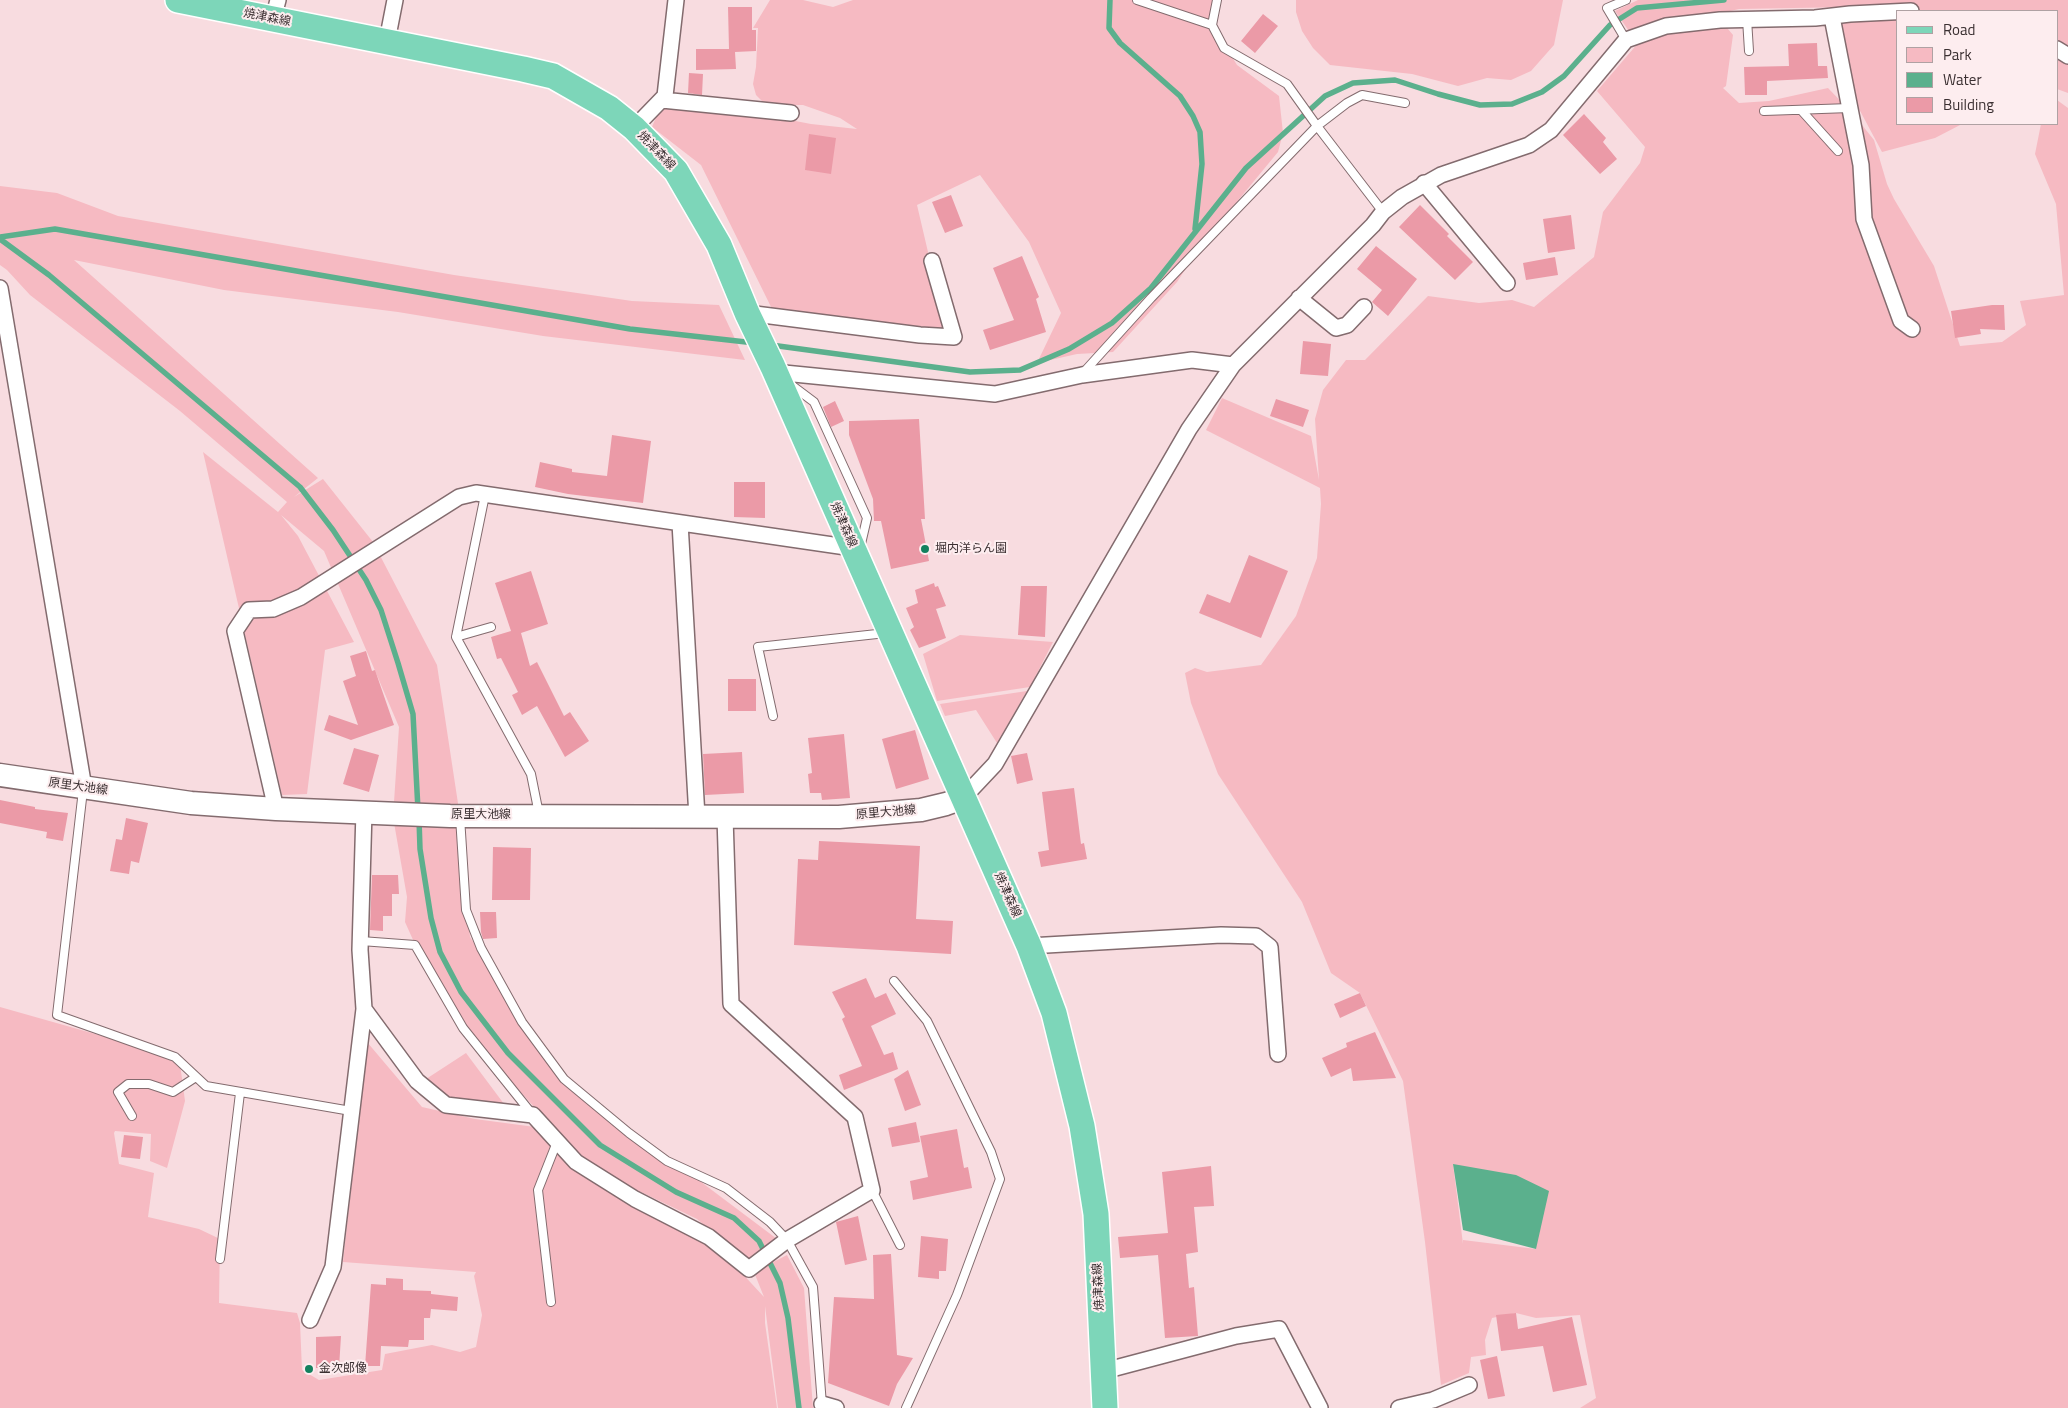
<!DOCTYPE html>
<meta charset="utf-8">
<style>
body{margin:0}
#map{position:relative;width:2068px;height:1408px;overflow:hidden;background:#f8dce0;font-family:"Titillium Web",sans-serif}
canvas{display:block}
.legend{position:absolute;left:1896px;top:10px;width:162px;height:115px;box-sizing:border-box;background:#fdedef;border:1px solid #afa1a3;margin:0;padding:6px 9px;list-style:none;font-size:15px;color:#3b3032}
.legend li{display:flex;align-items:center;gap:10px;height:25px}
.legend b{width:25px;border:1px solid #afa1a3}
</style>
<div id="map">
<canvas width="2068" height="1408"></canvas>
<ul class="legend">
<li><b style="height:6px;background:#7dd6b9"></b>Road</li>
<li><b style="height:14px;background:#f6bac2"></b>Park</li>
<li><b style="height:14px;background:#5bb08d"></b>Water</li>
<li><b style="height:14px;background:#eb9aa7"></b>Building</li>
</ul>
</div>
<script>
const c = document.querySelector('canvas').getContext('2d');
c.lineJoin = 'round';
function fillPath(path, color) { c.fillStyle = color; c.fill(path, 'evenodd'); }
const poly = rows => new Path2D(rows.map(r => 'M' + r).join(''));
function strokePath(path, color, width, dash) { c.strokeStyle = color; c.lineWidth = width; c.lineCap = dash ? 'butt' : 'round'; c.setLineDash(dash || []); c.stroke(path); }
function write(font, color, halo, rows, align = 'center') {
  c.font = font + ' "Titillium Web","Noto Sans JP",sans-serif'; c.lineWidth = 4; c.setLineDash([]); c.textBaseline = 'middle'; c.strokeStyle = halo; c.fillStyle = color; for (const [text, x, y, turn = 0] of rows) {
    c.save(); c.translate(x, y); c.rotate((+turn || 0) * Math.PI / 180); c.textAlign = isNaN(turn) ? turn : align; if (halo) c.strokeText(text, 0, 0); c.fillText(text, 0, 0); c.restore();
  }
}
const green = poly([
 [770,0,803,0,833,7,853,0,1220,0,1212,25,1237,65,1279,96,1283,133,1278,152,1202,244,1177,282,1113,352,1077,354,1037,363,1061,313,1029,242,980,175,917,205,946,329,909,338,776,317,701,165,652,127,665,96,811,124,857,129,840,118,803,105,766,105,756,95,753,84,756,67,758,28,753,28],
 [1296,0,1563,0,1554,45,1531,71,1511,80,1487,78,1458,86,1412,74,1330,65,1313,48,1302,31,1296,12],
 [1638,0,2068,0,2068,93,2057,89,2057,11,1897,11,1897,124,1962,124,1935,138,1882,152,1858,107,1840,55,1841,23,1857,20,1850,7,1739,9,1631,34,1615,11],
 [1723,23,1733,35,1726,86,1723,88,1739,103,1769,101,1828,88,1854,115,1874,140,1887,184,1894,199,1934,266,1960,346,2002,342,2026,325,2020,301,2064,295,2056,204,2035,154,2041,124,2057,124,2057,100,2068,108,2068,1408,1580,1408,1596,1398,1580,1315,1536,1318,1516,1313,1492,1318,1485,1340,1486,1355,1471,1357,1469,1373,1441,1385,1425,1242,1403,1081,1360,993,1331,973,1302,902,1218,774,1191,703,1185,673,1195,668,1207,672,1261,665,1296,616,1317,558,1321,504,1320,488,1206,430,1222,398,1311,436,1319,480,1315,419,1323,390,1346,360,1365,360,1428,296,1479,303,1512,300,1534,307,1594,257,1603,212,1640,163,1645,147,1597,91,1639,42,1678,31],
 [1453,1164,1536,1249,1463,1240,1463,1244],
 [0,186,57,193,118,216,454,275,632,301,719,305,745,360,543,336,398,312,224,290,74,260,318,478,294,497,323,479,373,542,437,665,459,810,470,937,564,1079,777,1239,749,1263,697,1219,610,1177,573,1149,467,1034,427,971,405,922,407,897,393,817,399,727,324,551,281,515,298,536,354,642,325,650,307,794,282,795,203,452,278,512,287,502,180,411,30,295,7,270,0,265],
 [960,635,1053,642,1030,687,937,701,923,654],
 [1027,691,997,743,976,710,945,716,940,704],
 [0,1007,127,1043,180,1064,185,1101,167,1168,150,1161,151,1134,115,1131,114,1133,119,1164,154,1173,148,1217,199,1229,220,1239,219,1303,297,1313,300,1323,302,1370,319,1380,382,1370,385,1354,432,1345,460,1352,476,1347,482,1315,474,1276,476,1272,343,1262,367,1042,422,1107,475,1119,535,1127,715,1248,739,1270,764,1297,754,1272,787,1255,804,1288,813,1408,778,1408,765,1306,765,1323,777,1408,0,1408],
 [466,1053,507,1108,440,1096,423,1081]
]);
const water = poly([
 [1453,1164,1516,1175,1549,1191,1536,1249,1463,1230]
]);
const stream = poly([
 [1110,0,1109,28,1120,43,1180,96,1193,116,1200,132,1202,164,1195,229],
 [0,237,55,229,630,329,755,343],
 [0,239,49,275,300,487,333,530,366,580,381,610,398,663,413,714,418,810],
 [771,345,970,372,1020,370,1069,349,1112,323,1151,288,1246,168,1325,96,1353,83,1395,80,1438,94,1480,105,1512,104,1542,92,1564,76,1610,25,1637,8,1724,0],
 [419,819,420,849,431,918,440,952,461,992,508,1053,600,1145,676,1192,734,1218,759,1241,780,1283,788,1318,799,1408]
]);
const building = poly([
 [728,7,752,7,752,30,756,30,756,51,735,52,736,69,696,70,696,49,729,49],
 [1263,14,1278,26,1255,53,1241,41],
 [1817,43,1818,66,1827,66,1828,78,1767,81,1767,95,1745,95,1744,67,1789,66,1788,44],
 [689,73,703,74,702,95,688,93],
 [1584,114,1606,138,1603,142,1617,159,1600,174,1563,135],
 [809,134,836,138,831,174,805,170],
 [951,195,963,226,945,233,932,202],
 [1420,205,1449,234,1447,236,1473,262,1455,280,1399,227],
 [1571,215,1575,249,1548,253,1543,219],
 [1376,246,1417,279,1388,316,1372,302,1382,290,1357,269],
 [1022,256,1039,297,1036,299,1046,332,990,350,983,330,1014,320,993,268],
 [1555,257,1558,275,1526,280,1523,263],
 [1992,305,2004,305,2005,330,1980,329,1981,334,1955,338,1951,311],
 [1303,341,1331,344,1328,376,1300,374],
 [1276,399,1309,410,1303,427,1270,416],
 [835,401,844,421,831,427,823,407],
 [919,419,925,519,921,519,929,561,891,569,881,521,874,521,873,499,849,435,849,421],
 [612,435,651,441,643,503,568,494,535,487,540,462,572,469,572,472,607,476],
 [734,482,765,482,765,518,734,517],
 [1249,555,1288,571,1261,638,1199,613,1207,594,1230,603],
 [531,571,548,624,521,633,530,666,537,662,564,716,570,712,589,741,565,757,537,706,522,715,512,695,518,692,501,658,497,659,491,637,511,631,495,583],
 [934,583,935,587,938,586,946,606,936,609,946,638,919,648,910,630,914,627,906,608,918,603,915,590],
 [1021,586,1047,586,1045,637,1018,635],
 [366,651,372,671,375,670,394,725,351,740,324,730,329,715,358,725,343,681,356,676,350,656],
 [728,679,756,679,756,711,728,711],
 [915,730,929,779,896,789,882,739],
 [844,734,850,798,822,800,821,793,810,793,808,774,812,773,808,738],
 [354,748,379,755,369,792,343,784],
 [742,752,744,793,705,795,703,754],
 [1027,753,1033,780,1017,784,1011,756],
 [1074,788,1081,844,1084,843,1087,859,1041,867,1038,852,1049,850,1042,792],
 [0,800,35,807,35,809,68,813,63,841,46,838,47,832,0,823],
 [126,818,148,823,139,863,131,861,129,874,110,871,116,839,122,840],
 [819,841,920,846,916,919,953,921,951,954,794,945,798,859,818,860],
 [493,847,531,848,530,900,492,900],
 [372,875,398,875,399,894,392,894,392,916,383,916,383,931,370,930],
 [480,912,496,912,497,938,483,939,481,932],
 [866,978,875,998,886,993,896,1014,871,1026,884,1055,893,1052,898,1069,844,1090,839,1075,862,1066,842,1019,845,1017,832,992],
 [1360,993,1366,1006,1340,1018,1334,1004],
 [1375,1032,1396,1078,1353,1081,1351,1068,1331,1077,1322,1058,1347,1047,1346,1043],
 [908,1070,921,1105,905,1111,894,1079],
 [916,1122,920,1142,892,1147,888,1128],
 [957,1129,964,1168,968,1167,972,1188,913,1200,910,1181,928,1177,920,1136],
 [124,1135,143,1137,140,1159,121,1157],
 [1211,1166,1214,1206,1194,1207,1198,1252,1186,1254,1189,1288,1194,1287,1198,1336,1165,1338,1158,1255,1120,1258,1118,1237,1168,1233,1162,1172],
 [858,1216,867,1260,845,1265,836,1222],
 [921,1236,948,1239,946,1271,939,1271,939,1279,918,1277],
 [891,1254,897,1355,913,1358,897,1384,889,1406,828,1383,834,1297,874,1299,873,1255],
 [386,1278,403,1279,403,1290,431,1291,431,1294,458,1297,457,1311,431,1309,430,1318,424,1318,424,1340,409,1340,408,1347,381,1346,380,1366,365,1366,371,1284,386,1285],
 [1516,1313,1518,1329,1572,1317,1587,1385,1553,1392,1543,1346,1501,1351,1496,1315],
 [341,1336,339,1368,316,1368,316,1337],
 [1497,1356,1505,1396,1488,1399,1480,1360]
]);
const service = poly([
 [1137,0,1212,25,1224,48,1287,84,1317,126,1383,212],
 [1747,19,1749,51],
 [1212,25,1217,0],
 [1626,40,1607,8,1626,0],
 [1801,110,1838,151],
 [1764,111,1850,108],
 [1083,373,1151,298,1317,126,1347,103,1362,95,1405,103],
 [790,384,814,402,867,518,860,548],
 [485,495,456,637,531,774,539,814],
 [456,637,491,627],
 [773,716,758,647,886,633],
 [83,790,57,1015,175,1057,206,1086,351,1111],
 [460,817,466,910,481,948,522,1022,564,1079,629,1133,667,1161,726,1188,770,1222,787,1240,813,1287,822,1405],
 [361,941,415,945,463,1028,532,1114],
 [894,981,927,1021,991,1152,1000,1179,957,1295,906,1408],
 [132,1116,118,1092,128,1084,149,1084,173,1092,196,1077],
 [872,1190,900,1245],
 [220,1259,240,1093],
 [551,1302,538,1190,557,1142]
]);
const minor = poly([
 [1832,17,1861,165,1864,219,1901,321,1912,329],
 [273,19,278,0],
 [387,41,395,0],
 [2057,49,2068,56],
 [662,100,791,113],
 [634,128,665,96,676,0],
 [1424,183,1507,283],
 [0,288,84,788],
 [1299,298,1336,328,1347,325,1364,307],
 [747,313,920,335,954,337,932,261],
 [774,372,995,394,1082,375,1192,360,1233,365],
 [680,523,697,817],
 [963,798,995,764,1189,429,1233,365,1373,225,1383,212,1402,197,1441,175,1529,145,1551,130,1626,40,1666,26,1720,20,1815,18,1850,14,1911,11],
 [276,809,235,631,249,610,273,609,301,597,459,497,476,493,853,548],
 [1029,946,1221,935,1256,936,1270,947,1278,1054],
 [364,1009,417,1081,446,1105,533,1115,576,1162,635,1199,709,1237,749,1269,787,1240,872,1190,855,1117,731,1004,725,817],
 [310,1320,333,1267,364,1009,360,950,364,811],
 [1104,1371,1236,1336,1279,1329,1320,1408],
 [822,1404,836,1408],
 [1399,1408,1433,1400,1469,1385]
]);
const secondary = poly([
 [0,775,191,803,276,809,450,816,839,817,921,810,946,804,963,798]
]);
const primary = poly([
 [178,0,523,69,553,76,609,108,634,128,676,171,719,245,747,313,773,367,1029,946,1054,1013,1082,1126,1096,1214,1105,1408]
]);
const markers = [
 [925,549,5,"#13815e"],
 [309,1369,5,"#13815e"]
];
const streetNames = [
 ["焼津森線",267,18,11],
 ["焼津森線",656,151,46],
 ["焼津森線",843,525,66],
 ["原里大池線",78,787,8],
 ["原里大池線",886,813,-5],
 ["原里大池線",481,815],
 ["焼津森線",1007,895,66],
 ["焼津森線",1099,1287,-93]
];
const poiNames = [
 ["堀内洋らん園",935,549],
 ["金次郎像",319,1369]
];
fillPath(green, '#f6bac2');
fillPath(water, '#5bb08d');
strokePath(stream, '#5bb08d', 5.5);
fillPath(building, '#eb9aa7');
strokePath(service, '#836b6e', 10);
strokePath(minor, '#836b6e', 18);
strokePath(secondary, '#836b6e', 25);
strokePath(primary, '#fff', 28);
strokePath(service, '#fff', 8);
strokePath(minor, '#fff', 15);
strokePath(secondary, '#fff', 22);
strokePath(primary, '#7dd6b9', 25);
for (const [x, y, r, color] of markers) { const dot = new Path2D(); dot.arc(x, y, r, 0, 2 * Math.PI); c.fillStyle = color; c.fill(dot); strokePath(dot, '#fdedef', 2); }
write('12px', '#3b3032', '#fdedef', streetNames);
write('12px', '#3b3032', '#fdedef', poiNames, 'left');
</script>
